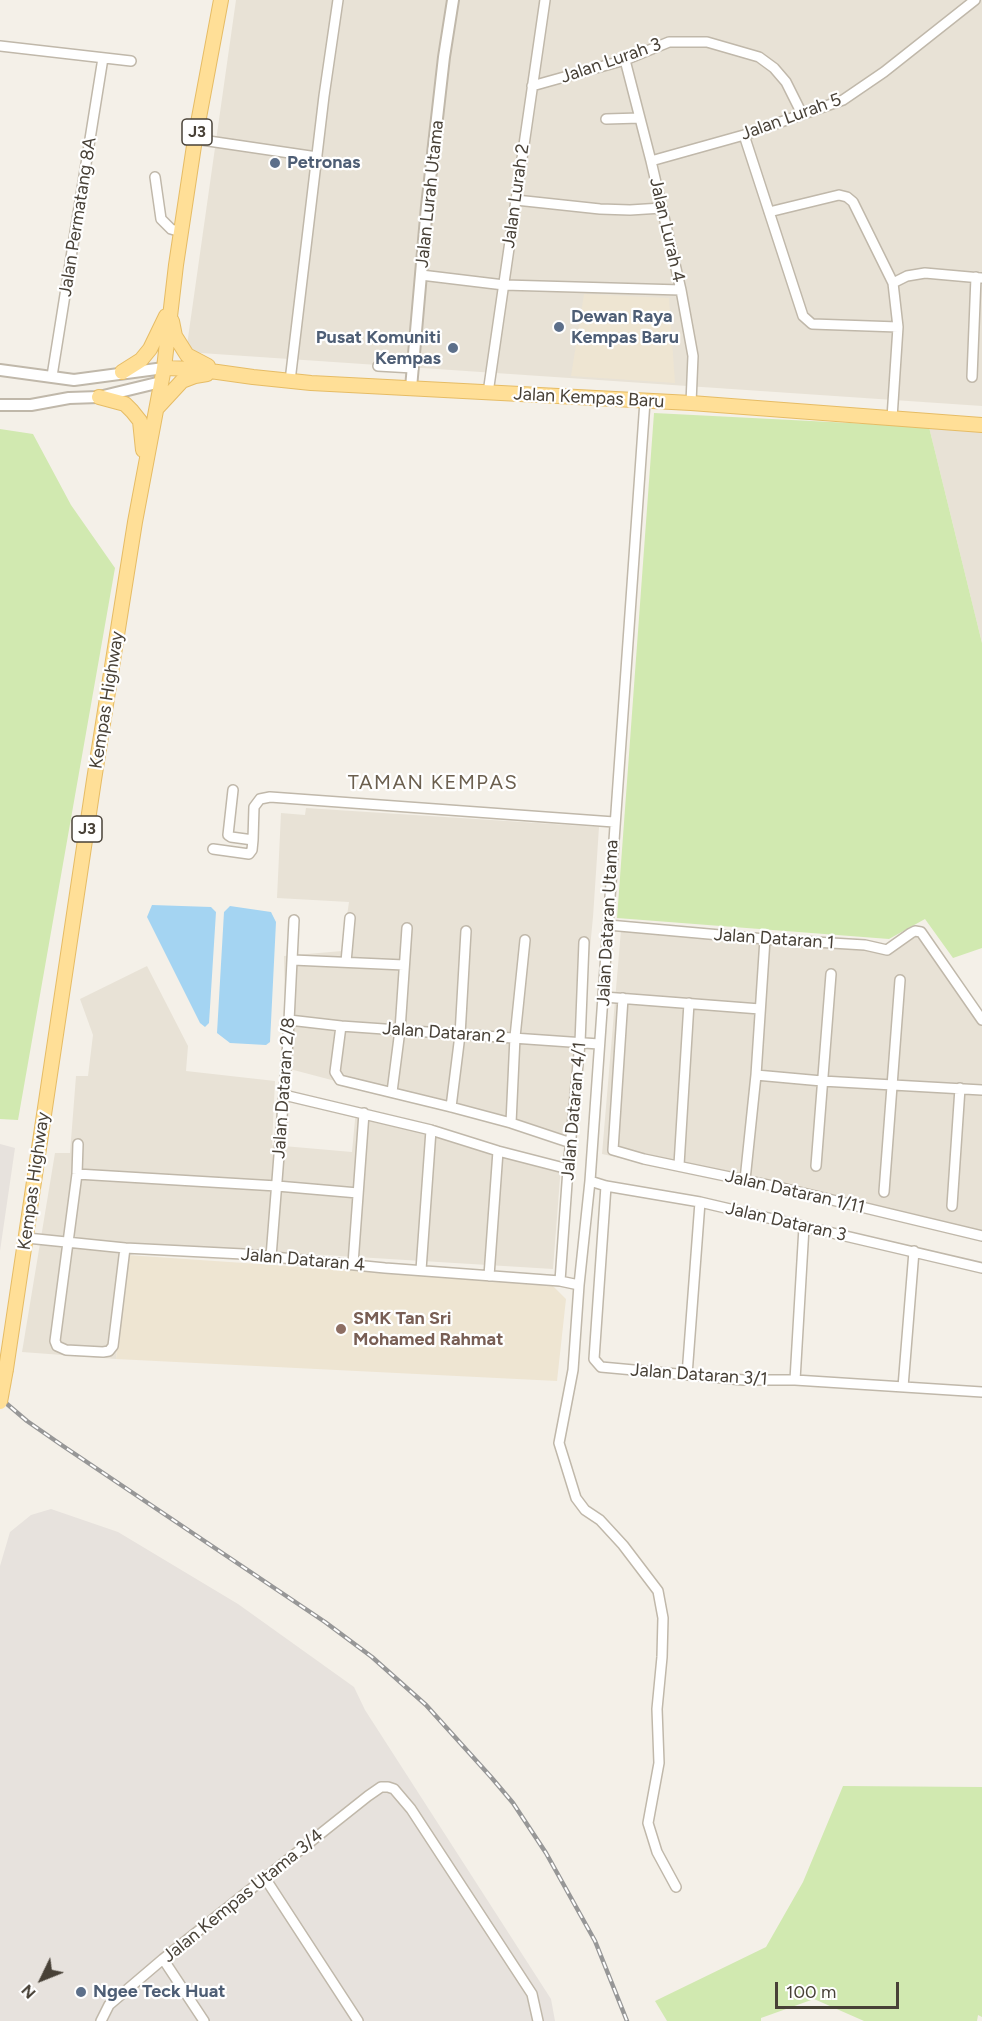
<!DOCTYPE html>
<style>
body{margin:0}
#map{position:relative;width:982px;height:2021px;overflow:hidden;background:#f4f0e8;font-family:Figtree,sans-serif}
canvas{display:block}
.north{position:absolute;left:12px;top:1949px;width:60px;height:60px;-webkit-text-stroke:4px #fff;paint-order:stroke;rotate:227deg;font-size:16px;font-weight:700;line-height:24px;text-align:center;color:#484137}
.north::after{content:'';display:block;margin:auto;width:21px;height:27px;background:#484137;clip-path:polygon(50% 0,100% 100%,50% 72%,0 100%)}
.scale{position:absolute;left:775px;top:1982px;width:124px;height:27px;box-sizing:border-box;border:3px solid #484137;border-top:0;padding-left:8px;font-size:18px;line-height:21px;white-space:nowrap;color:#484137;-webkit-text-stroke:4px #fff;paint-order:stroke}
</style>
<div id="map">
<canvas width="982" height="2021"></canvas>
<div class="north">N</div>
<div class="scale">100 m</div>
</div>
<script>
const c = document.querySelector('canvas').getContext('2d');
c.lineJoin = 'round';
function fillPath(path, color) { c.fillStyle = color; c.fill(path, 'evenodd'); }
const poly = rows => new Path2D(rows.map(r => 'M' + r).join(''));
function strokePath(path, color, width, dash) { c.strokeStyle = color; c.lineWidth = width; c.lineCap = dash ? 'butt' : 'round'; c.setLineDash(dash || []); c.stroke(path); }
function write(font, color, halo, rows, align = 'center') {
  c.font = font + ' Figtree,sans-serif'; c.lineWidth = 4.5; c.setLineDash([]); c.textBaseline = 'middle'; c.strokeStyle = halo; c.fillStyle = color; for (const [text, x, y, turn = 0] of rows) {
    c.save(); c.translate(x, y); c.rotate((+turn || 0) * Math.PI / 180); c.textAlign = isNaN(turn) ? turn : align; if (halo) c.strokeText(text, 0, 0); c.fillText(text, 0, 0); c.restore();
  }
}
const residential = poly([
 [236,0,982,0,982,406,186,352],
 [929,427,982,432,982,643],
 [306,808,599,827,593,917,571,1143,286,1068,284,956,342,951,349,902,277,898,281,813,305,815],
 [621,930,887,950,917,936,982,1021,982,1236,602,1154],
 [147,966,188,1046,186,1071,275,1081,272,1145,352,1152,356,1109,561,1165,553,1269,128,1243,116,1359,22,1352,55,1153,70,1153,76,1076,88,1076,93,1035,80,999]
]);
const industrial = poly([
 [0,1144,15,1148,0,1251],
 [51,1509,118,1532,238,1604,354,1687,365,1710,551,1999,555,2021,0,2021,0,1566,10,1532,31,1515]
]);
const education = poly([
 [584,294,669,298,675,383,571,376],
 [127,1255,551,1284,566,1299,557,1381,116,1359]
]);
const green = poly([
 [654,413,929,427,982,643,982,948,953,958,925,919,889,939,617,918],
 [0,429,33,434,71,505,115,568,18,1120,0,1119],
 [843,1786,982,1787,982,2017,978,2015,977,2021,864,2021,814,1999,761,2018,761,2021,667,2021,655,2001,766,1947,803,1882]
]);
const water = poly([
 [152,905,211,907,216,912,209,1023,205,1027,200,1023,147,917],
 [230,906,271,912,276,922,270,1042,266,1045,230,1043,217,1033,224,912]
]);
const minor = poly([
 [0,46,131,61],
 [625,60,651,161,681,290,693,356,691,403],
 [532,86,625,60,669,42,707,42,759,57,774,68,786,82,802,114],
 [606,119,640,118],
 [744,135,803,316,812,324,898,327],
 [195,139,317,157],
 [651,161,744,135,843,100,884,72,975,0],
 [155,177,161,219,171,229,181,232],
 [516,200,600,209,630,210,662,208],
 [769,212,839,195,847,197,853,202,893,283,898,327,892,418],
 [421,275,504,285,681,290],
 [893,283,907,276,925,273,981,278],
 [378,366,413,368],
 [52,376,103,58],
 [972,377,976,277],
 [290,381,324,96,338,0],
 [488,393,545,0],
 [645,401,590,1181,579,1285,573,1370,559,1443,576,1498,585,1510,600,1520,623,1545,658,1591,663,1618,662,1657,657,1709,659,1763,648,1823,657,1852,676,1887],
 [233,790,228,835,231,837,253,840,254,807,260,799,270,797,614,822],
 [213,849,249,854,252,850,253,840],
 [608,925,765,939,865,945,887,950,911,933,915,931,921,932,982,1020],
 [293,960,404,965],
 [346,962,350,918],
 [604,997,760,1009],
 [623,998,613,1150,644,1159,778,1187,982,1236],
 [289,1020,341,1026,599,1044],
 [341,1026,335,1072,340,1080,451,1107,511,1123,571,1143],
 [756,1075,822,1081,982,1090],
 [392,1092,400,1030,407,928],
 [284,1095,431,1130,498,1151,568,1169],
 [451,1107,460,1035,466,931],
 [511,1123,515,1037,525,940],
 [78,1144,77,1174,55,1341,57,1346,66,1350,103,1352,109,1351,113,1346,125,1248],
 [679,1165,689,1003],
 [816,1166,831,974],
 [77,1174,277,1186,358,1193],
 [745,1180,756,1075,765,939],
 [590,1181,606,1186,700,1202,982,1268],
 [606,1186,594,1359,601,1367,743,1380,795,1380,982,1392],
 [884,1192,900,980],
 [952,1206,960,1088],
 [27,1238,125,1248,243,1254,385,1268,560,1281,579,1285],
 [271,1257,288,1041,294,920],
 [353,1264,364,1113],
 [421,1270,431,1130],
 [489,1276,498,1151],
 [560,1281,568,1169,580,1043,584,942],
 [687,1375,700,1202],
 [795,1380,804,1227],
 [903,1387,914,1251],
 [265,1878,358,2021],
 [163,1959,204,2021],
 [101,2021,109,2005,163,1959,368,1796,381,1787,388,1787,394,1789,411,1809,532,1994,538,2021]
]);
const tertiary = poly([
 [0,370,74,380,164,368],
 [411,388,427,206,444,57,453,0],
 [0,405,31,405,69,398,99,397,161,382]
]);
const primary = poly([
 [172,321,175,336,187,355,208,366],
 [164,368,196,369,253,377,311,383,691,403,982,425],
 [122,372,141,360,150,349,166,316],
 [99,397,125,404,132,411,140,421,143,450],
 [158,407,182,381,195,376,207,374],
 [6,1369,94,780,135,522,164,368,176,265,195,139,221,0]
]);
const rail = poly([
 [0,1398,27,1421,63,1446,325,1622,372,1657,426,1705,491,1777,513,1803,546,1853,595,1941,627,2021]
]);
const primaryBridge = poly([
 [0,1402,6,1369]
]);
const markers = [
 [275,163,6,"#5c6f8a"],
 [559,327,6,"#5c6f8a"],
 [453,348,6,"#5c6f8a"],
 [341,1329,6,"#8d6e63"],
 [81,1992,6,"#5c6f8a"]
];
const shields = [
 [197,132,30],
 [87,829,30]
];
const shieldNames = [
 ["J3",197,132],
 ["J3",87,829]
];
const streetNames = [
 ["Jalan Lurah 3",611,61,-19],
 ["Jalan Lurah 5",791,117,-20],
 ["Jalan Lurah Utama",430,194,-84],
 ["Jalan Lurah 2",516,196,-82],
 ["Jalan Permatang 8A",78,217,-81],
 ["Jalan Lurah 4",667,230,77],
 ["Jalan Kempas Baru",589,398,3],
 ["Kempas Highway",107,700,-81],
 ["Jalan Dataran Utama",608,923,-87],
 ["Jalan Dataran 1",774,939,4],
 ["Jalan Dataran 2",444,1033,4],
 ["Jalan Dataran 2/8",284,1088,-86],
 ["Jalan Dataran 4/1",574,1111,-85],
 ["Kempas Highway",34,1181,-82],
 ["Jalan Dataran 1/11",795,1192,13],
 ["Jalan Dataran 3",786,1222,13],
 ["Jalan Dataran 4",303,1260,5],
 ["Jalan Dataran 3/1",699,1375,4],
 ["Jalan Kempas Utama 3/4",243,1896,-39]
];
const serviceNames = [
 ["Petronas",287,163],
 ["Dewan Raya",571,317],
 ["Kempas Baru",571,338],
 ["Pusat Komuniti",441,338,"right"],
 ["Kempas",441,359,"right"],
 ["Ngee Teck Huat",93,1992]
];
const educationNames = [
 ["SMK Tan Sri",353,1319],
 ["Mohamed Rahmat",353,1340]
];
const neighbourhoodNames = [
 ["TAMAN KEMPAS",433,783]
];
fillPath(residential, '#e8e2d6');
fillPath(industrial, '#e7e2dd');
fillPath(education, '#eee5d2');
fillPath(green, '#d1e9b0');
fillPath(water, '#a4d4f2');
strokePath(minor, '#c0b8aa', 12);
strokePath(tertiary, '#c0b8aa', 14);
strokePath(primary, '#e6bc65', 16);
strokePath(minor, '#fff', 9);
strokePath(tertiary, '#fff', 10);
strokePath(primary, '#ffdf97', 14);
strokePath(rail, '#979797', 4.5);
strokePath(rail, '#fff', 2, [7]);
strokePath(primaryBridge, '#e6bc65', 16, []);
strokePath(primaryBridge, '#ffdf97', 14);
for (const [x, y, r, color] of markers) { const dot = new Path2D(); dot.arc(x, y, r, 0, 2 * Math.PI); c.fillStyle = color; c.fill(dot); strokePath(dot, '#fff', 2); }
for (const [x, y, w] of shields) { const box = new Path2D(); box.roundRect(x - w / 2, y - 13, w, 26, 4.5); c.fillStyle = '#fff'; c.fill(box); strokePath(box, '#484137', 1.5); }
write('bold 16px', '#484137', null, shieldNames);
write('18px', '#484137', '#fff', streetNames);
write('bold 18px', '#4e5e75', '#fff', serviceNames, 'left');
write('bold 18px', '#785e54', '#fff', educationNames, 'left');
c.letterSpacing = '1.5px';
write('20px', '#6b5f4e', '#fff', neighbourhoodNames);
c.letterSpacing = '0px';
</script>
